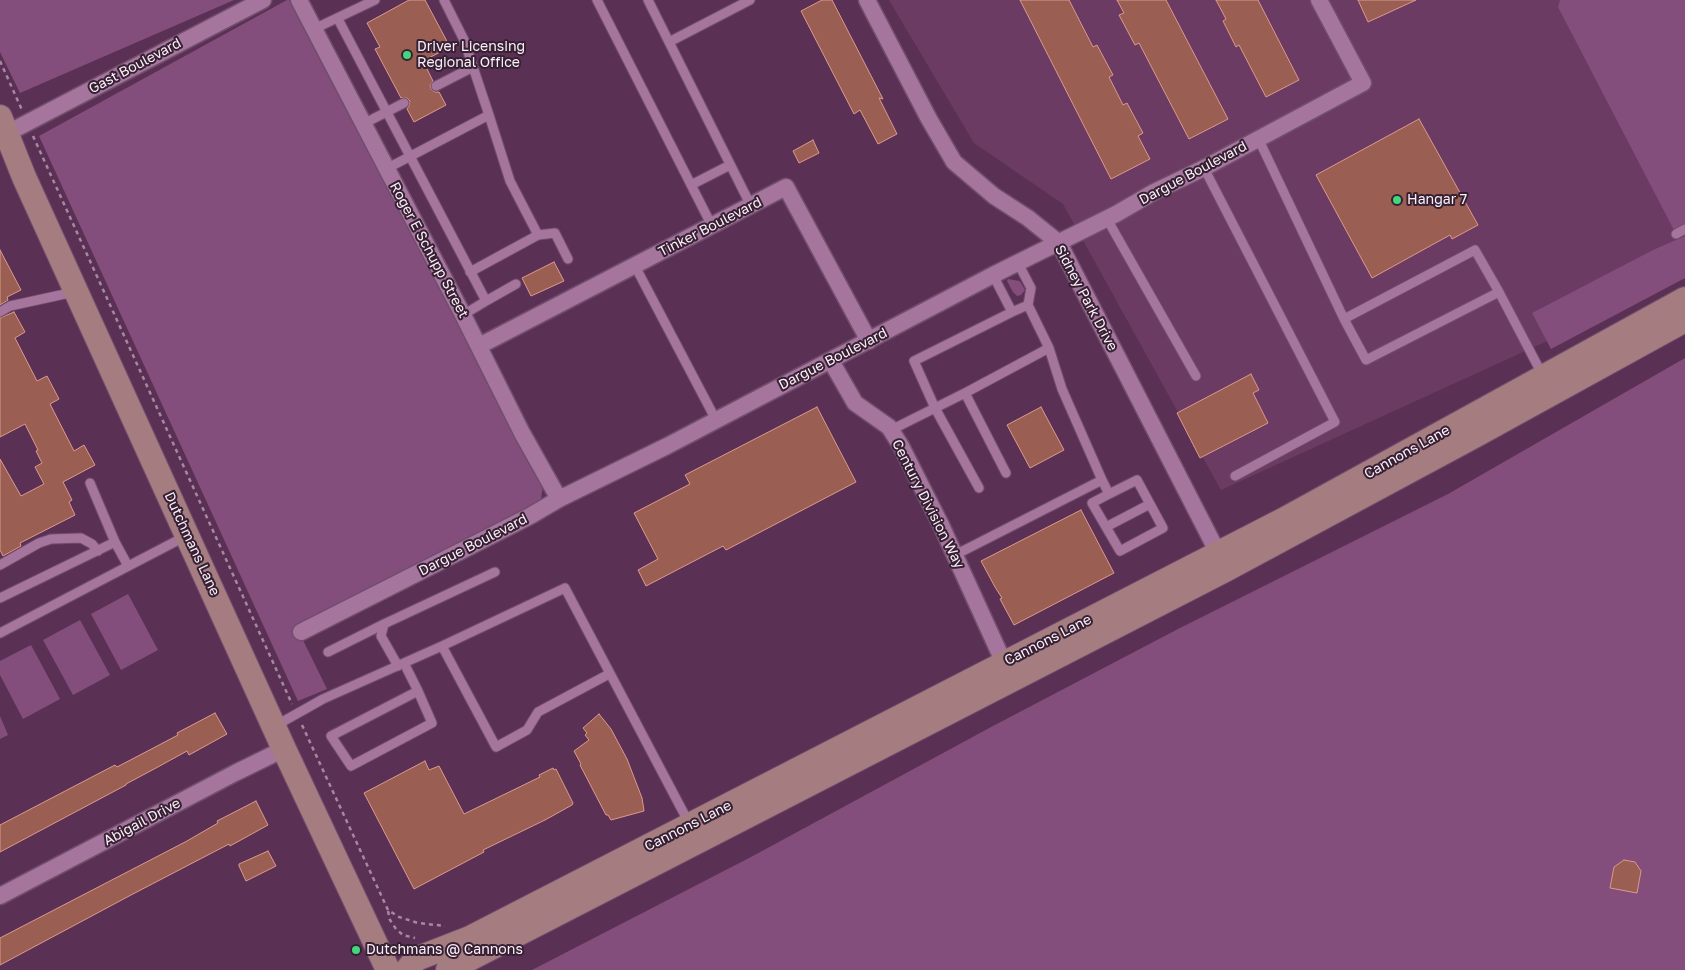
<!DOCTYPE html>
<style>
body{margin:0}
canvas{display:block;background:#5b3055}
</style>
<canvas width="1685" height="970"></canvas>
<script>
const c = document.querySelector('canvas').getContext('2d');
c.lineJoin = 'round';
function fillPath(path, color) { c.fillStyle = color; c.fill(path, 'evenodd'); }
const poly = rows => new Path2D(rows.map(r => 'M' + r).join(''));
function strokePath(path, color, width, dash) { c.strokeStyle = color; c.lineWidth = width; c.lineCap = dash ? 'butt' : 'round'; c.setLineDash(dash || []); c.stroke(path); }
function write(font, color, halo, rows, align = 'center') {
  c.font = font + ' "Golos Text",sans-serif'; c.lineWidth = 4; c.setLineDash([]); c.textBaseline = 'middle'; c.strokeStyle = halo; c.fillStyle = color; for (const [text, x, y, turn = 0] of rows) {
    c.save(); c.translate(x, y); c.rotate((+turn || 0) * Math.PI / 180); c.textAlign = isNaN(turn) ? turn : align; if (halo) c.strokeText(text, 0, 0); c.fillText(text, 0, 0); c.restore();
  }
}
const built = poly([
 [889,0,1685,0,1685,278,1221,490,1063,204,974,143]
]);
const green = poly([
 [0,0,234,0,20,93,0,52],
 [287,0,299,0,543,484,541,500,537,501,537,509,299,632,327,689,298,701,39,136],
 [1560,0,1685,0,1685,229,1676,234,1558,7],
 [1685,236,1685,278,1551,349,1532,313,1653,250],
 [1008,279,1019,281,1021,283,1025,290,1021,295,1017,296,1013,292,1007,281],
 [1685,358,1685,970,532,970,751,857,993,726,1178,629,1448,494],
 [128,594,158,650,121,670,91,614],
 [80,620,110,675,73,695,43,640],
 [31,645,60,699,23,719,0,675,0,661],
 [0,716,8,735,0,739]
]);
const building = poly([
 [409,0,425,0,450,47,423,61,433,81,430,85,431,89,435,92,439,92,446,105,414,122,407,109,409,106,410,101,407,98,401,98,375,49,380,47,367,23,409,0],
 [822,0,832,0,883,99,879,98,897,134,878,144,860,110,854,114,801,11,822,0],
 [1020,0,1069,0,1093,47,1097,45,1113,75,1109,77,1123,105,1127,103,1143,133,1138,136,1150,159,1111,179,1020,0],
 [1117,0,1166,0,1228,119,1189,139,1139,43,1135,45,1119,15,1124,13,1117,0],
 [1216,0,1258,0,1299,80,1266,97,1239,45,1236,47,1223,21,1226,19,1216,0],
 [1358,0,1416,0,1368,22,1358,0],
 [1419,119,1478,225,1452,239,1450,235,1372,278,1316,175,1419,119],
 [813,140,819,153,799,163,793,151,813,140],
 [0,250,21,290,7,297,8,300,0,305,0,250],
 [554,262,564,281,531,296,522,278,554,262],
 [14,312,25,332,15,338,37,381,47,376,59,399,50,404,74,451,84,445,95,465,63,482,72,500,69,502,75,515,20,543,21,546,3,556,0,550,0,459,21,496,44,484,35,467,42,463,36,451,38,450,25,424,0,437,0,318,14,312],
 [1251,374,1259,390,1253,393,1268,423,1200,458,1177,413,1251,374],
 [817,407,856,482,726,550,723,546,646,586,638,570,658,559,634,513,690,484,685,475,817,407],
 [1041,407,1064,450,1030,468,1007,425,1041,407],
 [1081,510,1114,573,1014,625,1000,599,1002,598,995,587,981,561,1081,510],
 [215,713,227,734,189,755,187,751,156,768,126,784,126,785,0,852,0,825,115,765,117,767,161,744,178,735,177,733,215,713],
 [599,714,611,729,627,759,642,798,644,811,611,820,608,815,606,815,580,765,581,764,574,751,589,740,585,735,587,733,583,728,599,714],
 [425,761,429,770,439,766,464,814,540,777,539,775,553,768,554,770,556,769,573,803,572,805,545,820,483,850,484,852,414,889,364,793,425,761],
 [256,801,268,825,230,846,229,844,131,895,0,965,0,938,187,841,218,823,217,821,256,801],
 [268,851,276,866,246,881,239,866,239,864,268,851],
 [1624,860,1635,862,1641,871,1637,893,1610,888,1614,867,1624,860]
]);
const path = poly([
 [0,61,22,110],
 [33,136,292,704],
 [302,725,388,910,399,917,418,923,445,926],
 [388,911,390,920,396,929,403,935,415,938]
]);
const lane = poly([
 [597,0,712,226],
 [648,0,751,206],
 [338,19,486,301,463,315],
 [314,29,375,0],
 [669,42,750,0],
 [436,86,473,67],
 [363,124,404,103],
 [1258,138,1344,319],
 [1204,168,1335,422,1235,476],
 [386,169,489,115,464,40,444,0],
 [691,185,730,165],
 [1107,219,1196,376],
 [1676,234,1685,229],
 [538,235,555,233,568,259],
 [1018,263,1031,288,1028,305],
 [635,266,716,420],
 [470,272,538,235,510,181,489,115],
 [1499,292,1366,360,1344,319,1475,250,1499,292,1543,376],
 [486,301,516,284],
 [0,312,10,306,74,292],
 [965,393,1006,473],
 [891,430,965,393,1049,348,1028,305,1012,312,993,275],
 [1102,480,1109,494,1092,503,1120,551,1163,528,1137,480,1109,494],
 [90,483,115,542],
 [979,488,935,408,914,361,1012,312],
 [1106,527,1150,504],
 [955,555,1102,480,1062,389,1049,348],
 [0,565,39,543,51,539,81,538,92,544,98,551],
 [0,598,115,542,128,566],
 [0,633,186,536],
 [442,646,496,747,527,730,538,712,609,674],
 [328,652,384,624],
 [404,663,418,691,432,723,351,766,331,736,418,691],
 [398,666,381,636,384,624,495,572],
 [275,726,323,699,442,646,565,588,690,825]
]);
const street = poly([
 [299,0,463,315,522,433,559,499],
 [867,0,929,119,954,162,994,196,1028,218,1059,243,1218,553],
 [0,137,263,0],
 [479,346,786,187,869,341],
 [831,361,855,403,889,427,901,446,941,525,1004,663],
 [301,632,530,516,559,499,667,446,993,275,1116,214,1154,192,1204,168,1363,83,1319,0],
 [0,896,235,773,284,749]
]);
const secondary = poly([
 [0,117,24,177,284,749,388,970],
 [407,970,416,959,470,938,1285,519,1685,299],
 [448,970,1225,570,1478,434,1685,320]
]);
const markers = [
 [407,55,5,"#41d77c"],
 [1397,200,5,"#41d77c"],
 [356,950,5,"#41d77c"]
];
const poiNames = [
 ["Driver Licensing",417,47],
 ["Regional Office",417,63],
 ["Hangar 7",1407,200],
 ["Dutchmans @ Cannons",366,950]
];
const streetNames = [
 ["Gast Boulevard",135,66,-28],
 ["Dargue Boulevard",1193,173,-28],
 ["Tinker Boulevard",710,227,-27],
 ["Roger E Schupp Street",429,250,62],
 ["Sidney Park Drive",1086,298,62],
 ["Dargue Boulevard",833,359,-27],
 ["Cannons Lane",1407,452,-29],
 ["Century Division Way",928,504,63],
 ["Dutchmans Lane",192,544,65],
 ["Dargue Boulevard",473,545,-27],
 ["Cannons Lane",1048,640,-27],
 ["Abigail Drive",142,822,-28],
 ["Cannons Lane",688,826,-27]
];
fillPath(built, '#6b3b64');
fillPath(green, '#834e7b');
fillPath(building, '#9a5e52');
strokePath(building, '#dc9a8d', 1);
strokePath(lane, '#714e6c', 11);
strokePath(street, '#714e6c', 19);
strokePath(secondary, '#714e6c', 26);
strokePath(path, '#a688a2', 2.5, [4, 4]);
strokePath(lane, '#a5759d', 9);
strokePath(street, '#a5759d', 16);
strokePath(secondary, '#a57c80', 24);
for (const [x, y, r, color] of markers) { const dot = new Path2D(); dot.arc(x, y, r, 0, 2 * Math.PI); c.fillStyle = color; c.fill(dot); strokePath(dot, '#352132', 2); }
write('14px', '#feeefb', '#352132', poiNames, 'left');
write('14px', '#feeefb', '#352132', streetNames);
</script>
